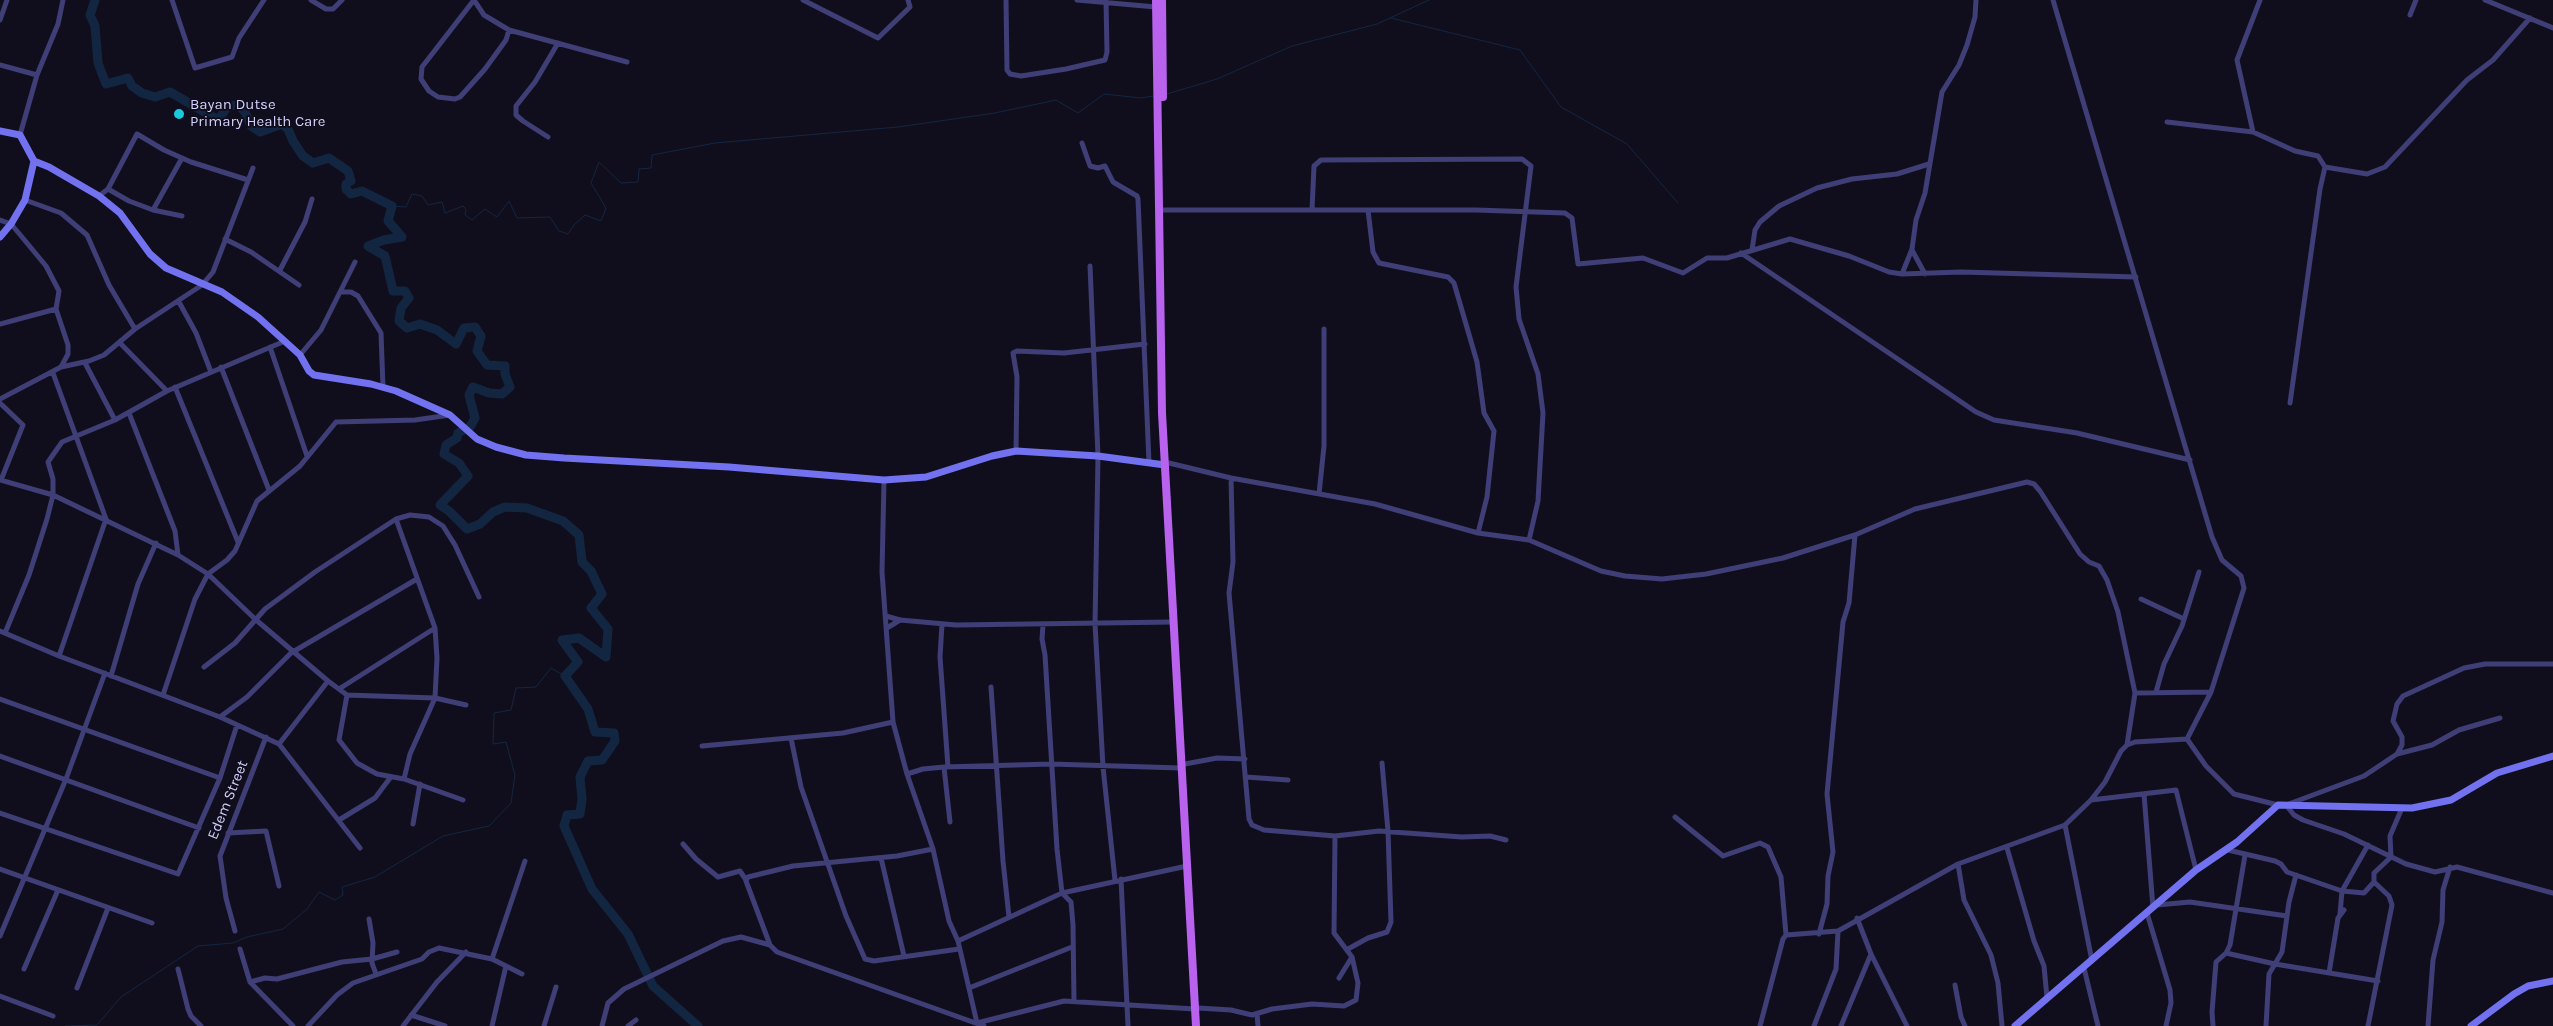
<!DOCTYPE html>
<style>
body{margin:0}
canvas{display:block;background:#100e1d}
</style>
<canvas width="2553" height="1026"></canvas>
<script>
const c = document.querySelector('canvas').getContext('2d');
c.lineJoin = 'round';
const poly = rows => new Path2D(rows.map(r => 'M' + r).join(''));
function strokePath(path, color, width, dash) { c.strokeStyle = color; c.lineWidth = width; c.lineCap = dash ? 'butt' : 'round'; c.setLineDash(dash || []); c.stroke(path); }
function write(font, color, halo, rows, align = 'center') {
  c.font = font + ' Karla,sans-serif'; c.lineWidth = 4; c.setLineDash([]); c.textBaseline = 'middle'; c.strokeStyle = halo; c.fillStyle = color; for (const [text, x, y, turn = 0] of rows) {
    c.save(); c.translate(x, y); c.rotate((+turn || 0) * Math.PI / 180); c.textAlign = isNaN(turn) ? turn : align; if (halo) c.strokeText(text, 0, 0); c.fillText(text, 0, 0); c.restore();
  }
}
const stream = poly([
 [1391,18,1520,50,1561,107,1627,144,1678,203],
 [1167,94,1217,79,1292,46,1377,24,1429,0],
 [392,206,406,207,412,194,422,196,428,205,442,202,445,213,463,206,466,209,465,215,472,220,485,209,497,217,509,201,517,218,550,217,559,231,568,234,574,225,585,215,601,221,606,208,591,183,599,162,621,183,638,182,639,169,651,168,652,155,715,143,898,127,995,113,1056,100,1078,113,1104,94,1141,98,1153,96],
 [65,1026,97,1025,121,997,198,946,233,943,247,937,283,929,307,909,319,892,335,900,343,895,342,887,375,877,443,836,489,826,511,803,515,775,506,742,493,744,494,713,511,710,516,688,536,687,551,668,565,676]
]);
const river = poly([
 [95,0,90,15,95,26,98,63,106,84,128,78,132,86,142,93,155,97,170,92,218,120,228,106,238,105,245,112,251,126,260,132,282,124,288,129,293,141,303,156,313,163,329,158,348,171,351,181,346,184,346,189,351,194,362,191,392,206,388,221,402,237,384,240,368,246,385,256,393,291,405,291,409,298,401,308,399,321,407,328,420,324,437,330,456,344,464,328,475,327,481,336,477,351,487,365,505,366,505,374,510,387,502,394,489,393,473,387,469,395,475,418,470,427,458,433,457,438,446,445,444,454,459,463,468,476,440,505,449,511,467,529,480,524,493,512,505,507,527,508,563,521,579,535,582,562,591,571,602,594,591,608,608,629,606,657,579,638,562,640,578,662,565,676,588,709,595,732,614,733,615,741,602,760,588,761,580,777,582,799,580,814,567,815,564,826,592,889,628,934,653,986,698,1026]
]);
const street = poly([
 [172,0,195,68,232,57,239,38,264,0],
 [311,0,326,9,333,9,342,0],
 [474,0,422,67,421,79,429,91,438,97,455,99,460,97,485,69,506,40,509,30],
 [474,0,484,15,509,30,627,62],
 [803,0,878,38,910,7,908,0],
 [1006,0,1007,70,1010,74,1021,76,1066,69,1105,60,1107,52,1106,0],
 [1077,0,1156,7],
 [2485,0,2553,28],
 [2410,15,2416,0],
 [0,20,7,0],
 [0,65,37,75],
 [2167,122,2253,132,2295,151,2318,156,2325,167,2367,174,2385,167,2467,80,2493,60,2530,18],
 [2253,132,2237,60,2260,0],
 [20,135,37,75,58,24,63,0],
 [548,137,523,121,516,115,516,106,535,82,558,43],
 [1082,143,1090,166,1098,168,1105,166,1113,182,1137,196,1138,199,1149,463],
 [108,189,129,201,153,210,182,216],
 [99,196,108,189,137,134,164,150,191,162,248,180],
 [25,200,61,213,87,235,109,285,135,329],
 [153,210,182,158],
 [1164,210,1476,210,1565,213,1572,218,1578,264,1643,258,1683,273,1707,258,1727,258,1790,239,1849,256,1889,272,1902,274,1961,272,2136,277],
 [1312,210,1314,166,1321,160,1522,159,1531,166,1516,287,1519,319,1538,374,1543,413,1538,501,1529,540],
 [1368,210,1373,252,1379,263,1448,277,1454,283,1477,362,1484,413,1494,431,1487,497,1478,533],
 [0,220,11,224,22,237,46,266,59,291,56,309,68,345,68,354,61,367],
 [225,239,251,252,299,285],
 [1752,250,1755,230,1760,222,1779,206,1817,188,1852,179,1897,174,1929,164],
 [1912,250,1925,274],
 [1741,253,1976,412,1994,420,2077,433,2190,460],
 [1090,266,1098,456,1095,624,1103,767,1115,880],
 [280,270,305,222,312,199],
 [1902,274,1912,249,1916,220,1925,193,1942,92,1959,65,1967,45,1975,17,1976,0],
 [342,292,351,292,358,296,381,333,383,387],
 [179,302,196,333,211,372],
 [0,324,56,309],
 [120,343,167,391],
 [270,347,307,456],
 [300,355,321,330,355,262],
 [85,363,115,420],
 [221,367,269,490],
 [53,373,106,519,59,656],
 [175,387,238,542],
 [0,399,61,367,89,361,104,355,135,329,202,285,213,272,253,168],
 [0,403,23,425,1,480],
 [2290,403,2320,189,2325,167],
 [129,413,175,531,178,555],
 [1016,451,1017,377,1013,353,1017,351,1064,353,1145,344],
 [1169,463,1231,478,1375,504,1478,533,1529,540,1601,571,1625,576,1662,579,1706,574,1783,558,1855,535,1915,509,2027,482,2034,484,2040,491,2080,554,2089,562,2099,566,2107,580,2118,612,2135,693,2127,745],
 [1231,478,1233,562,1229,593,1249,819,1252,825,1264,830,1335,836,1379,831,1462,837,1490,836,1506,840],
 [0,480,53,495,178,555,208,574,255,619,328,681,279,744],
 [884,480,882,572,893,722,907,774,933,849,949,921,958,941,977,1023,1064,1001,1195,1009],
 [1319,494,1324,446,1324,329],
 [396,519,435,628,437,658,435,698,410,754,404,779],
 [2141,599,2184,619],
 [886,616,900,620,956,625,1173,622],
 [942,624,940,657,948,767],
 [1043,625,1042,639,1045,655,1057,849,1062,893,1071,902,1073,925,1074,1001],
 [887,628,900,620],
 [0,631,59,656,220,717,279,744,360,848],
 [5,633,29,575,47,519,53,495,53,479,48,462,62,442,115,420,167,391,285,341],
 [2553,664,2485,664,2464,668,2403,696,2397,704,2393,721,2402,737,2402,745,2397,754,2364,776,2286,805,2294,815,2303,820,2344,834,2406,864,2435,872,2457,867,2553,893],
 [204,667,235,643,265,609,315,572,396,519,410,515,429,517,443,526,455,545,479,597],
 [111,676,138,584,156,543],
 [328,681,347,695,339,740,357,763,377,774,404,779,463,800],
 [991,687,1003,861,1009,917],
 [339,689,435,628],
 [2156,692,2164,664,2182,626,2199,572],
 [2135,693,2211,692],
 [163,695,195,599,208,574,227,560,235,551,257,501,300,466,336,422,415,420,450,415],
 [347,695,435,698,466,705],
 [0,699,220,778],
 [220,717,247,697,291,653,417,579],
 [791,738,801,787,846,916,865,959,874,961,959,949],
 [2187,739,2206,766,2234,794,2278,805],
 [702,746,843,733,893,722],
 [2397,754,2432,745,2459,730,2500,718],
 [0,756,199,828],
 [1185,764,1217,758,1245,759],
 [944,767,950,822],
 [907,774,923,769,944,767,1051,764,1181,768],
 [1246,777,1288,780],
 [2144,794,2153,908],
 [2091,800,2176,790,2196,870],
 [0,813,178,874,220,778,237,725],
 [1675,817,1723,856,1760,843,1768,847,1781,877,1786,935],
 [339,820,375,798,390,778],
 [413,824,420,784],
 [2065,825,2092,961],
 [228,833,266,831,279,886],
 [683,844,696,859,718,877,740,871,746,880],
 [2007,848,2034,941,2044,966,2047,998],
 [933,849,897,856,793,866,748,877,746,881,770,945,777,952,984,1026],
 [2228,850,2275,861,2281,864,2287,872,2342,891,2364,893,2374,882],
 [881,858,904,956],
 [1958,864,1964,900,1991,955,1998,983,2002,1026],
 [0,869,152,923],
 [1121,879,1128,1026],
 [2157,905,2190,902,2287,916],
 [2147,913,2170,990,2171,1003,2166,1026],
 [2340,914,2342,891,2368,845],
 [1857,918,1871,954,1907,1026],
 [369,919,373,943,372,963,376,974],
 [235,931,226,898,220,856,266,737],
 [1819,934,1827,904,1828,876,1833,852,1827,794,1843,622,1849,603,1855,535],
 [0,936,66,779,105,673],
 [958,941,1062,893,1187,866],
 [240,949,250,982,293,1026],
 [1348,949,1368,938,1387,932,1391,922,1388,831,1382,763],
 [2226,953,2275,964,2378,981],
 [492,959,525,861],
 [2084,968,2098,1026],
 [24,969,58,890],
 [178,969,188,1009,191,1016,201,1026],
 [2329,973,2338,918,2344,910],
 [1339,978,1352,957],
 [250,982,265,978,277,979,342,962,372,959,397,952],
 [1955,985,1961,1017,1965,1026],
 [77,988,108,908],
 [969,988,1072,947],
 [0,996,53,1016],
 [1198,1008,1231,1010,1252,1015,1272,1009,1312,1004,1344,1006,1356,1000,1358,983,1352,957,1334,933,1335,836],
 [1257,1014,1258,1026],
 [411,1015,445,1026],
 [308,1026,337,995,353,983,422,959,429,952,439,948,492,959,522,974],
 [403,1026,437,982,466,952],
 [492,1026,506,966],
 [544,1026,556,987],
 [602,1026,608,1003,624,989,723,941,741,937,770,945],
 [628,1026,636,1020],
 [1760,1026,1783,939,1786,935,1838,931,1958,864,2065,825,2091,800,2105,782,2121,751,2127,745,2135,742,2187,739,2211,692,2244,588,2241,576,2222,560,2212,537,2053,0],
 [1814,1026,1836,969,1838,931],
 [1841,1026,1871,954],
 [2213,1026,2212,1012,2216,962,2226,953,2230,945,2245,855],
 [2266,1026,2269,974,2282,952,2289,902,2296,875],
 [2368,1026,2392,905,2389,896,2374,882,2374,873,2391,857,2390,836,2402,808],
 [2428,1026,2433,960,2442,922,2443,890,2450,867]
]);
const secondary = poly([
 [0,131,20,135,34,161,25,200,11,224,0,237],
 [34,161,49,167,99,196,120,213,150,254,166,268,222,292,258,317,300,355,309,371,314,375,371,384,396,391,450,415,477,439,496,447,526,455,564,458,729,467,884,480,926,477,992,456,1016,451,1098,456,1165,465],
 [2015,1026,2196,870,2237,842,2278,805,2412,808,2451,800,2497,773,2553,756],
 [2471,1026,2514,994,2528,986,2553,981]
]);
const primary = poly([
 [1156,0,1162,413,1196,1026],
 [1162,0,1163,97]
]);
const markers = [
 [179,114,6,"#19cadc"]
];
const poiNames = [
 ["Bayan Dutse",190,105],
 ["Primary Health Care",190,122]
];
const streetNames = [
 ["Edem Street",228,800,-68]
];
strokePath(stream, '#132641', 1);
strokePath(river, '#132641', 9);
strokePath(street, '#3f3e76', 5);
strokePath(secondary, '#7271ef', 7);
strokePath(primary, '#b862ed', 8);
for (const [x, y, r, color] of markers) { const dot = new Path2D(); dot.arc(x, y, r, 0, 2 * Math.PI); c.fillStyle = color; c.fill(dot); strokePath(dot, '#100e1d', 2); }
write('15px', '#d3cffa', '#100e1d', poiNames, 'left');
write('15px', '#d3cffa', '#100e1d', streetNames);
</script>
